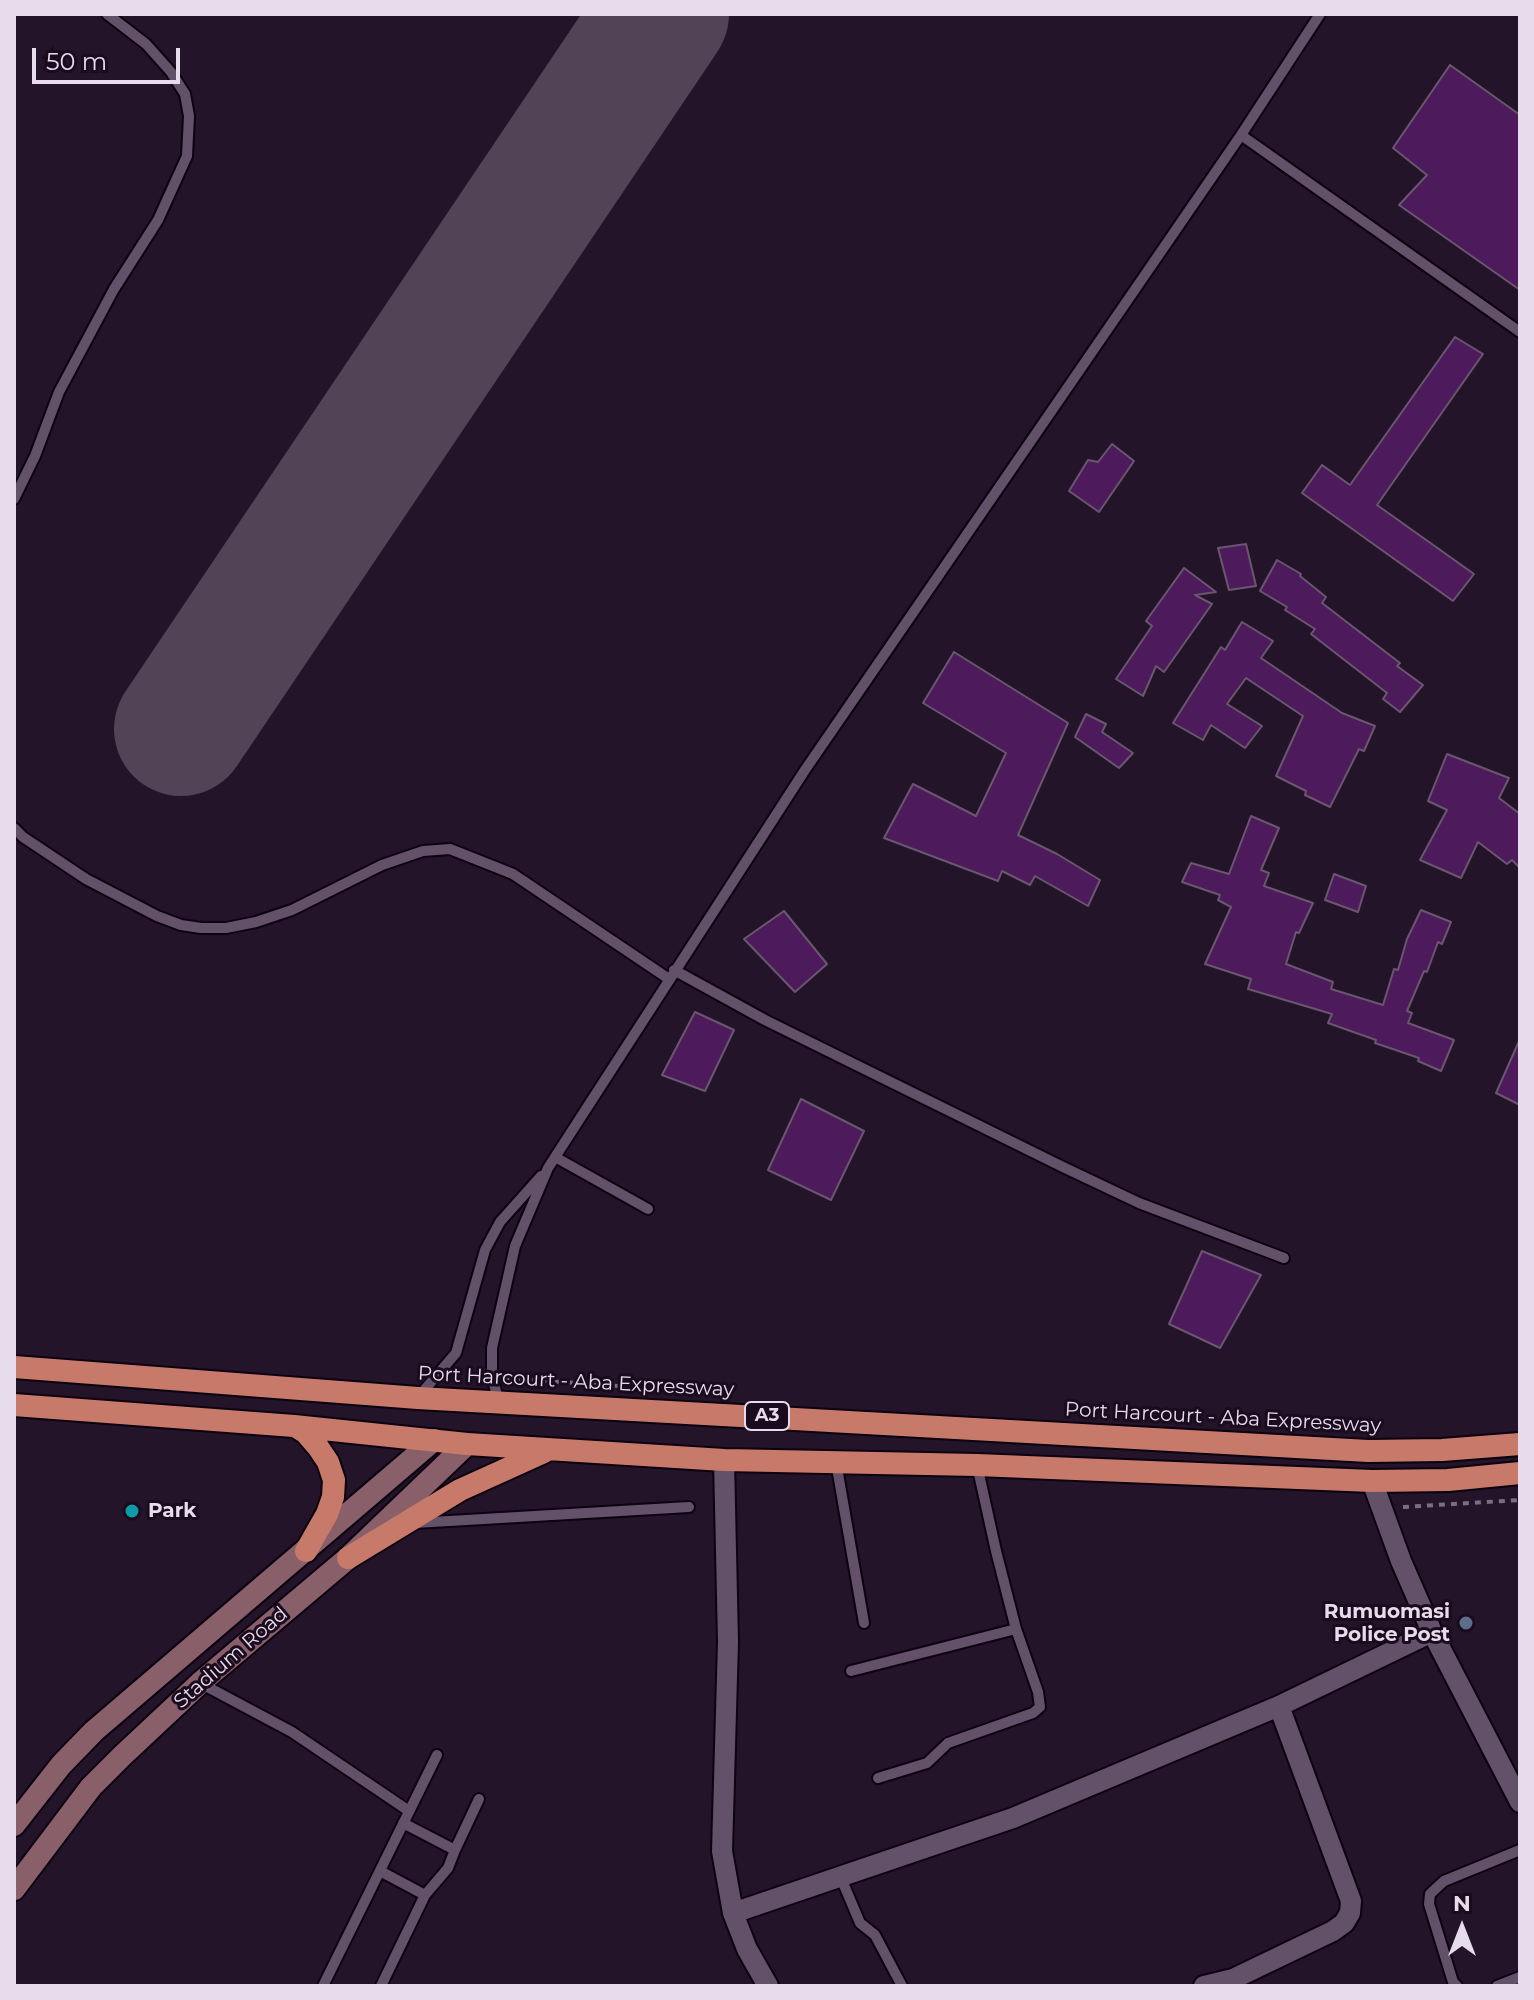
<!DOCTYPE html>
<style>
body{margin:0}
#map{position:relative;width:1534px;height:2000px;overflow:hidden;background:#241429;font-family:Montserrat,sans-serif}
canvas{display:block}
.frame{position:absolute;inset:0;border:16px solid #e7dceb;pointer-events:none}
.north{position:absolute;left:1422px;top:1888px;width:80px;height:80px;-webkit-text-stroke:6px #1a0b1f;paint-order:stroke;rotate:0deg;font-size:22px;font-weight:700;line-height:32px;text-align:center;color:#e7dceb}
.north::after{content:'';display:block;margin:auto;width:28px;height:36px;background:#e7dceb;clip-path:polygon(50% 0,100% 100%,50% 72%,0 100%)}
.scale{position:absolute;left:32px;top:48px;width:148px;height:36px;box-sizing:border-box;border:4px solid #e7dceb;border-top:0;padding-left:10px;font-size:24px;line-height:28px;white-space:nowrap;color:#e7dceb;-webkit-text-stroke:6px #1a0b1f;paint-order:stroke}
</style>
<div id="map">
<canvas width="1534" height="2000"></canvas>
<div class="frame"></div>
<div class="north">N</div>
<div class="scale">50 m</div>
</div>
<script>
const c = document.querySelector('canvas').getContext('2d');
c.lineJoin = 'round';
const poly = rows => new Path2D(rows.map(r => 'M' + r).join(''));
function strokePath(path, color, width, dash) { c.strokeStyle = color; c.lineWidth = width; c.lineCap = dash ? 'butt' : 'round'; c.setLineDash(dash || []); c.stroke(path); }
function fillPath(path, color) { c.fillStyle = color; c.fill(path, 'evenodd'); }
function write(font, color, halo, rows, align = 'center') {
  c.font = font + ' Montserrat,sans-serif'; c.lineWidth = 6; c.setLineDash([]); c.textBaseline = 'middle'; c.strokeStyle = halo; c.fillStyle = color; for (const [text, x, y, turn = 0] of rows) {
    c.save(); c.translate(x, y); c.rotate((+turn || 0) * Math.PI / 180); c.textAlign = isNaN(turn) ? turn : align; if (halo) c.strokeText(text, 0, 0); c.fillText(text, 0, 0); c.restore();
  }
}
const runway = poly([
 [181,729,662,14]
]);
const building = poly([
 [1450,65,1520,115,1520,290,1399,205,1427,175,1393,148,1450,65],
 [1455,337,1483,354,1377,505,1474,574,1453,601,1302,493,1322,465,1350,485,1455,337],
 [1112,444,1134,461,1099,512,1069,491,1088,460,1098,462,1112,444],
 [1246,544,1256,586,1229,590,1218,548,1246,544],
 [1277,560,1301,574,1300,576,1326,597,1322,603,1400,663,1397,666,1423,685,1400,712,1383,699,1387,693,1311,634,1315,629,1285,610,1287,607,1260,591,1277,560],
 [1184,568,1216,592,1195,595,1212,604,1164,672,1156,666,1143,696,1116,679,1152,626,1146,621,1184,568],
 [1242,622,1273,641,1261,658,1342,713,1375,726,1364,751,1359,749,1330,807,1305,795,1306,791,1276,776,1303,716,1246,678,1227,704,1262,726,1245,748,1211,725,1203,740,1173,723,1221,647,1225,650,1242,622],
 [954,652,1068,723,1018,835,1057,854,1100,880,1088,906,1035,876,1030,885,1002,871,998,881,884,838,913,784,976,816,1006,753,923,703,954,652],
 [1086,714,1106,724,1102,732,1133,753,1119,768,1075,737,1086,714],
 [1447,754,1509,778,1499,798,1520,814,1520,868,1512,860,1507,864,1478,842,1461,878,1420,860,1447,810,1428,801,1447,754],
 [1251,816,1279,828,1261,870,1269,873,1264,886,1313,903,1299,933,1296,932,1286,964,1333,982,1331,989,1383,1005,1394,969,1398,970,1407,939,1421,910,1451,922,1442,944,1438,942,1427,972,1424,971,1407,1011,1412,1013,1408,1023,1454,1040,1441,1071,1418,1061,1419,1058,1375,1043,1376,1040,1328,1023,1332,1014,1248,989,1251,979,1205,964,1231,907,1218,900,1220,895,1182,882,1191,863,1229,874,1251,816],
 [1334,874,1366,886,1358,912,1325,900,1334,874],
 [784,911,827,964,795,992,744,939,784,911],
 [695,1012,734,1030,705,1091,662,1075,695,1012],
 [1520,1039,1520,1105,1496,1093,1520,1039],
 [801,1099,864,1131,831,1200,768,1170,801,1099],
 [1202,1251,1261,1275,1220,1348,1169,1324,1202,1251]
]);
const path = poly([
 [507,1378,646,1388],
 [1403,1507,1520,1500]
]);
const service = poly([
 [1241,135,1520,332],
 [14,499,35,456,59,392,114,289,158,220,187,156,189,116,185,94,171,72,146,44,107,14],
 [14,828,23,837,86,879,157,916,181,925,201,928,226,928,256,922,292,910,382,865,423,851,450,849,513,874,669,979],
 [674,970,765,1020,1063,1167,1139,1203,1284,1258],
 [555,1157,648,1209],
 [420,1395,456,1353,485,1250,500,1222,541,1176],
 [499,1401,492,1378,492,1348,515,1246,548,1168,805,770,1241,135,1320,14],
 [836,1462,864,1623],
 [415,1523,689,1507],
 [851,1671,1016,1629],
 [202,1684,292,1732,409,1811],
 [878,1778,927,1763,948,1743,1033,1713,1040,1707,1038,1692,1016,1629,996,1551,977,1465],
 [403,1823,455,1850,479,1799],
 [380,1871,425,1895],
 [841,1878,860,1923,875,1935,902,1986],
 [323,1986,437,1755],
 [381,1986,425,1895,448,1868,455,1850],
 [1457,1986,1453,1982,1429,1904,1430,1894,1444,1881,1520,1850],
 [1497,1986,1520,1977]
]);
const minor = poly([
 [724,1460,728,1642,722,1851,733,1913,747,1949,768,1986],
 [1372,1481,1401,1561,1432,1632,1520,1802],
 [733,1913,1013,1818,1279,1706,1432,1632],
 [1204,1986,1233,1979,1333,1931,1344,1923,1350,1913,1351,1901,1279,1706]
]);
const secondary = poly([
 [14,1825,61,1765,94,1731,434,1440],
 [14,1889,91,1787,122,1756,200,1683,348,1558,467,1444]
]);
const trunk = poly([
 [14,1367,418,1398,1368,1451,1442,1450,1520,1444],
 [14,1405,294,1426,467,1444,724,1460,977,1465,1372,1481,1448,1480,1520,1473],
 [295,1426,306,1433,318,1447,328,1462,334,1480,333,1497,327,1514,306,1551],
 [348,1558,460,1490,544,1452]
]);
const markers = [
 [132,1511,8,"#0f9aa8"],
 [1466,1623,8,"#5c6f8a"]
];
const shields = [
 [767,1416,44]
];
const shieldNames = [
 ["A3",767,1416]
];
const streetNames = [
 ["Port Harcourt - Aba Expressway",576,1382,3],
 ["Port Harcourt - Aba Expressway",1223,1418,3],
 ["Stadium Road",231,1658,-41]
];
const poiNames = [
 ["Park",148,1511],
 ["Rumuomasi",1450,1612,"right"],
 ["Police Post",1450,1635,"right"]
];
strokePath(runway, '#524356', 134);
fillPath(building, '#4d1a5b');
strokePath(building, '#69566f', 2);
strokePath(service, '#0d0211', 14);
strokePath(minor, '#0d0211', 24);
strokePath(secondary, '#0d0211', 26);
strokePath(trunk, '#0d0211', 26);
strokePath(path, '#7c6e81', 4, [6, 6]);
strokePath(service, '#635069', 10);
strokePath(minor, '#635069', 20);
strokePath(secondary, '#89606a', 22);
strokePath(trunk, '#c87a6a', 22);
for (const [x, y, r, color] of markers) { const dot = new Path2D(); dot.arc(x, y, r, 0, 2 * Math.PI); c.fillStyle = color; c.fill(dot); strokePath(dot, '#1a0b1f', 3); }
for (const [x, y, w] of shields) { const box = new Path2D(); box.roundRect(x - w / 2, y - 14, w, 28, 6); c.fillStyle = '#1a0b1f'; c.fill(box); strokePath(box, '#e7dceb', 2); }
write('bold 18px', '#e7dceb', null, shieldNames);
write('20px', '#e7dceb', '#1a0b1f', streetNames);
write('bold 20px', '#e7dceb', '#1a0b1f', poiNames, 'left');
</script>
